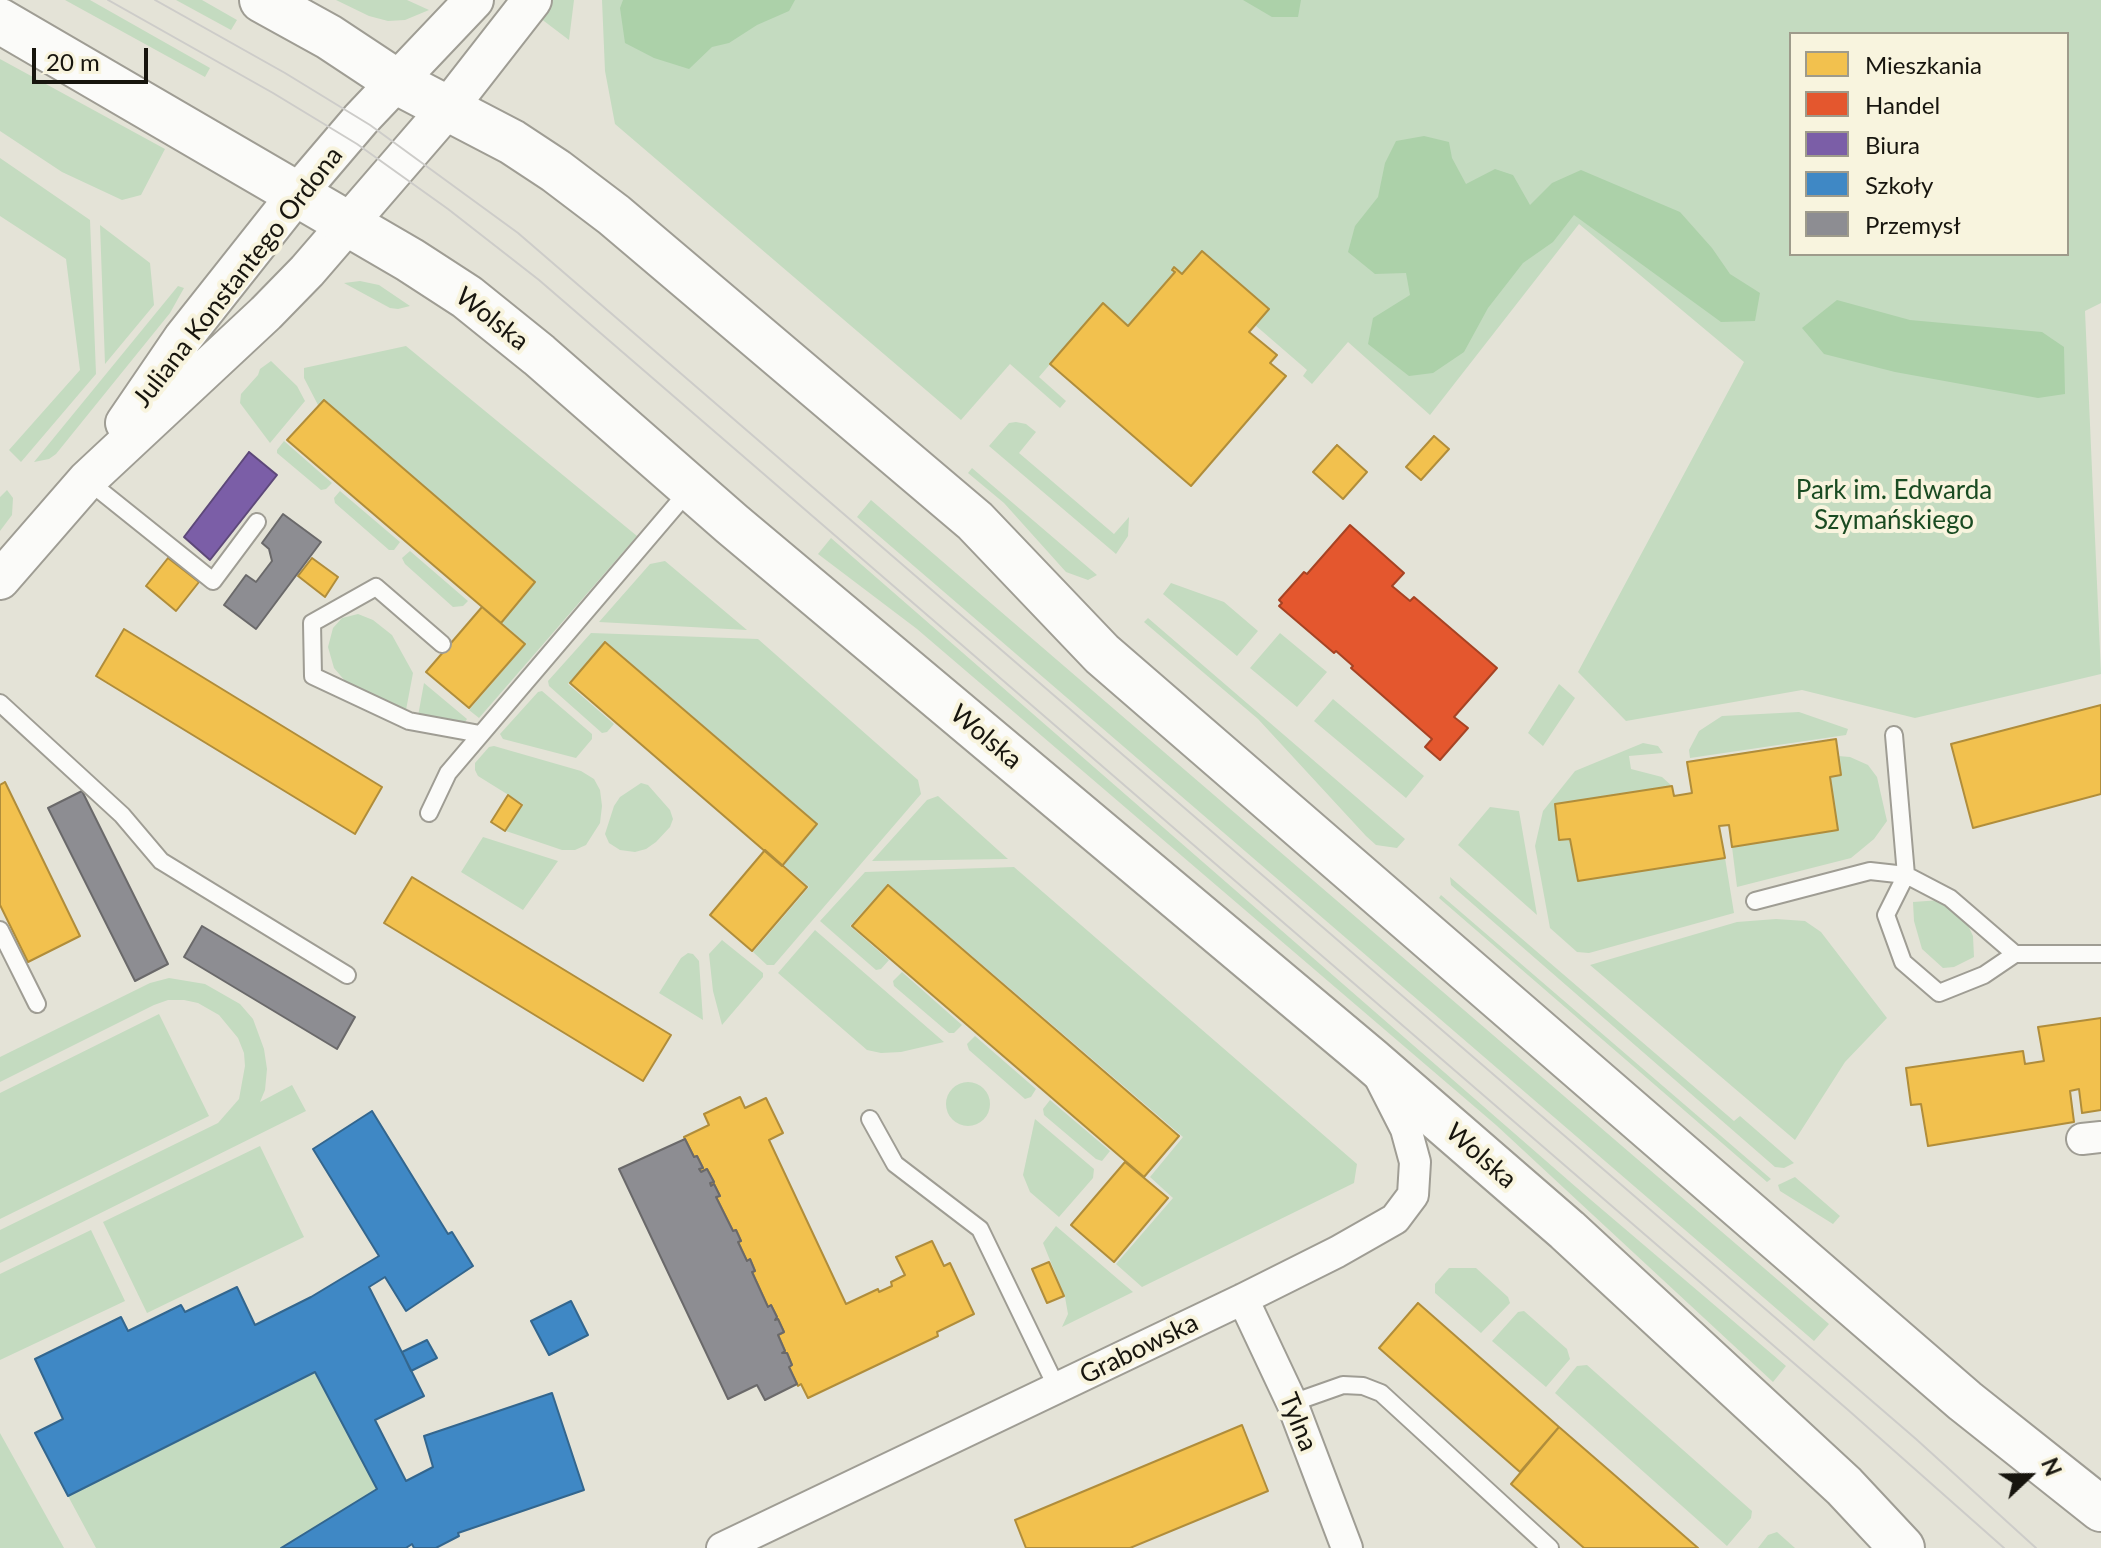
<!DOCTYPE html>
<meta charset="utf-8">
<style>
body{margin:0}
#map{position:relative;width:2101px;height:1548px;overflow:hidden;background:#e4e3d7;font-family:Lato,sans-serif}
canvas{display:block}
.legend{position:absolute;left:1789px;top:32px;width:280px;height:224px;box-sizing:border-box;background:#f8f4de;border:2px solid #9e9b8b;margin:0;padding:10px 14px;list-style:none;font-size:24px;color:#17150e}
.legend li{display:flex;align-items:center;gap:16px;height:40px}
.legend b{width:40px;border:2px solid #9e9b8b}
.north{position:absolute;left:1989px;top:1436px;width:80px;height:80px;-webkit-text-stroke:6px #f8f4de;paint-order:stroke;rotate:68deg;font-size:22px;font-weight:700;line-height:32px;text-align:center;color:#17150e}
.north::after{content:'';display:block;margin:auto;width:28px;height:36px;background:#17150e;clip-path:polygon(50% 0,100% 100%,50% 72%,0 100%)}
.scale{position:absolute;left:32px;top:48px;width:116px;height:36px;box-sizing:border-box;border:4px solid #17150e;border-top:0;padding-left:10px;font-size:24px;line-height:28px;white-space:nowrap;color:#17150e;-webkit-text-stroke:6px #f8f4de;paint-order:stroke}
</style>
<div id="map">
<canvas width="2101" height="1548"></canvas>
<ul class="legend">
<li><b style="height:22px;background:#f2c14e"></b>Mieszkania</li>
<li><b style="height:22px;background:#e4572e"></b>Handel</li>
<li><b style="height:22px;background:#7b5ea7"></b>Biura</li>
<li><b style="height:22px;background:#3f88c5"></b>Szkoły</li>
<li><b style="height:22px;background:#8d8d92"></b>Przemysł</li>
</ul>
<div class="north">N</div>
<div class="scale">20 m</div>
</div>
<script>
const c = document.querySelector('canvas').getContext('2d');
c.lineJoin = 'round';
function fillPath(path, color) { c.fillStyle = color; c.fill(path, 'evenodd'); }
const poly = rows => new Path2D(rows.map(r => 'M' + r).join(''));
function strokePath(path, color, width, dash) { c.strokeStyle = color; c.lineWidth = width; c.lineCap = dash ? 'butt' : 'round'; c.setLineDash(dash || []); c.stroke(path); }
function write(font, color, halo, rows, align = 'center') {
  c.font = font + ' Lato,sans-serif'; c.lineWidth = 8; c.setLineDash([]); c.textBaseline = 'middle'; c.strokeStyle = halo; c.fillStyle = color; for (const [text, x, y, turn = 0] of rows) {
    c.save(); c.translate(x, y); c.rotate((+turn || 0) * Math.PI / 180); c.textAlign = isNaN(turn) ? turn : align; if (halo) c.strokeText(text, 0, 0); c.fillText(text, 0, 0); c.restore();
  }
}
const green = poly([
 [65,0,90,0,210,68,205,77],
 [176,0,202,0,237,20,231,30],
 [336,0,407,0,429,10,405,20,388,21,369,16],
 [552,0,574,0,569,40,540,18],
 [602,0,2101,0,2101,303,2085,311,2101,674,1915,718,1802,690,1626,721,1578,672,1744,362,1579,224,1430,415,1348,342,1312,384,1303,376,1307,370,1255,325,1269,308,1202,251,1182,274,1174,267,1172,270,1175,272,1128,326,1102,304,1039,377,1066,401,1060,408,1010,364,961,420,615,124,605,71],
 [1791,34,2067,34,2067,254,1791,254],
 [0,59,165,149,141,195,122,200,62,172,0,131],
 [0,158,90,220,96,374,21,462,9,450,80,370,66,259,0,216],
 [100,225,150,263,154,305,105,364],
 [360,281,379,285,410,306,398,309,390,308,344,283],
 [178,286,184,288,170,313,56,454,49,459,34,462],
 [406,346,637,536,479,718,469,710,526,644,502,623,536,582,324,400,318,405,304,378,304,368],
 [271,361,297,386,305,401,270,443,240,403,241,394,258,375,260,369],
 [1016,422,1026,424,1036,432,1019,453,1114,534,1129,517,1128,536,1116,554,989,446,1009,423],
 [284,441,332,483,326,489,321,490,277,453,277,450],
 [972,468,1097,575,1088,580,1066,572,1004,503,968,473],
 [7,490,13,498,12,515,0,531,0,497],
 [340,491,400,542,394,550,389,550,335,503,334,498],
 [871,500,1829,1324,1814,1341,857,517],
 [831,538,1584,1194,1786,1366,1773,1382,1496,1125,917,629,818,554],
 [410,551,468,601,463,606,453,607,405,564,402,558],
 [665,561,747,630,599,622,650,564],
 [1171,583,1224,602,1258,631,1237,656,1163,594],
 [358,614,373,620,392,635,413,673,406,710,400,712,373,700,346,682,334,668,328,647,333,628,342,618],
 [1148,618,1405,839,1397,848,1376,845,1366,836,1258,719,1144,622],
 [591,633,758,639,918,780,921,794,774,965,767,965,753,952,809,887,784,865,818,824,605,641,568,684,614,724,607,732,602,733,549,686,548,681],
 [1280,633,1327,672,1297,707,1250,668],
 [424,683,467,719,465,722,418,716],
 [1559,684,1575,698,1543,746,1528,733],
 [542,691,592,734,592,739,576,758,503,739,500,734,538,692],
 [1333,699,1424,776,1406,798,1314,721],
 [1799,712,1848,729,1846,735,1690,758,1689,750,1699,731,1722,716],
 [1643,743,1658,746,1663,753,1629,756,1631,769,1662,777,1672,786,1555,804,1559,840,1570,839,1577,880,1725,858,1734,913,1589,953,1577,952,1550,928,1535,846,1543,811,1575,771],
 [494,746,581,771,594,779,600,790,602,806,600,823,586,845,575,850,562,850,506,831,523,804,478,776,475,770,475,763,489,747],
 [1838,756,1850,757,1868,765,1877,777,1887,821,1874,839,1851,858,1737,887,1732,847,1837,830,1830,777,1840,775],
 [641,783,648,785,670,810,673,819,670,827,656,842,646,849,635,852,620,850,609,843,605,834,614,806,620,797],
 [938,796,1008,859,872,861,927,800],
 [1490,807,1519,811,1537,915,1458,845],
 [483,837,558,861,523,910,461,872],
 [1014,867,1357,1164,1354,1183,1142,1287,1116,1264,1173,1198,1150,1177,1183,1137,888,884,850,926,889,960,881,969,876,970,820,921,865,872],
 [1450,877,1734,1121,1740,1116,1794,1163,1784,1168,1775,1167,1451,885],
 [1441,895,1771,1179,1767,1182,1439,898],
 [1941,900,1964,917,1973,936,1974,957,1954,967,1943,968,1922,949,1914,921,1913,902],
 [1776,919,1805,921,1821,932,1887,1018,1845,1062,1795,1140,1590,965,1737,922],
 [815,930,944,1042,901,1052,881,1053,867,1050,778,973],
 [722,940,763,973,763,977,722,1025,713,991,709,954],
 [688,953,693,954,699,961,703,1020,659,993,681,958],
 [902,972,962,1025,954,1033,949,1033,894,986,893,981],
 [169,978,205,984,240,1004,253,1019,264,1049,267,1069,265,1090,260,1102,292,1085,306,1111,0,1263,0,1230,218,1123,239,1099,245,1066,244,1053,238,1038,219,1015,198,1003,184,1000,168,1000,154,1005,0,1082,0,1057,150,983],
 [159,1014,209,1116,0,1219,0,1093],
 [975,1036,1036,1089,1031,1097,1025,1099,969,1050,967,1044],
 '946 1104a22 22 0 1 1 44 0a22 22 0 1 1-44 0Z',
 [1050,1100,1110,1151,1102,1161,1096,1159,1044,1115,1043,1109],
 [1035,1119,1094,1169,1093,1178,1059,1217,1030,1192,1023,1175],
 [260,1146,304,1237,147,1313,103,1222],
 [1795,1177,1840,1216,1833,1224,1780,1191,1778,1185],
 [1056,1226,1133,1292,1062,1327,1068,1314,1065,1297,1043,1243],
 [91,1230,125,1301,0,1360,0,1274],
 [1449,1268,1476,1268,1508,1297,1510,1303,1481,1333,1435,1293,1435,1284],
 [1524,1311,1567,1349,1570,1359,1546,1387,1492,1341,1518,1312],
 [1587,1365,1752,1511,1751,1518,1727,1546,1555,1393,1577,1366],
 [315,1372,377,1489,281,1548,96,1548,68,1496],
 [0,1433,64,1548,0,1548],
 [1777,1532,1795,1548,1758,1548,1768,1535]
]);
const forest = poly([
 [623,0,795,0,789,11,757,25,729,43,712,47,689,69,654,58,625,43,620,8],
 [1243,0,1301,0,1298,17,1272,17],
 [1424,136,1449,142,1452,158,1466,184,1495,169,1513,175,1530,205,1552,183,1581,170,1680,212,1712,248,1730,274,1760,293,1755,321,1721,322,1574,215,1553,242,1523,263,1488,308,1464,352,1433,373,1409,376,1368,344,1373,318,1410,295,1406,273,1375,274,1348,252,1355,226,1378,197,1385,163,1396,141],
 [1837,300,1910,320,2042,332,2064,347,2065,394,2038,398,1895,372,1824,354,1802,328]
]);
const homes = poly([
 [1202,251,1269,309,1249,332,1277,355,1270,363,1286,376,1191,486,1050,364,1103,303,1128,326,1175,272,1172,270,1174,267,1182,274,1202,251],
 [324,400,535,582,501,623,287,440,324,400],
 [1434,436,1449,449,1421,480,1406,467,1434,436],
 [1337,445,1367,472,1343,499,1313,472,1337,445],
 [168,558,199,582,176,611,146,586,168,558],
 [312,558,338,577,325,597,298,576,312,558],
 [482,607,525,644,469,708,426,672,482,607],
 [124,629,382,787,355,834,96,676,124,629],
 [605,642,817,824,782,866,570,683,605,642],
 [2101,705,2101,794,1973,828,1951,744,2101,705],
 [1836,739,1841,775,1830,777,1838,830,1732,847,1729,825,1719,826,1725,858,1578,881,1570,839,1559,840,1555,804,1672,786,1674,796,1692,793,1687,762,1836,739],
 [5,782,80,936,28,962,0,905,0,785,5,782],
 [508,795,522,805,505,831,491,822,508,795],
 [765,850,807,887,752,951,710,915,765,850],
 [412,877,671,1035,643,1081,384,923,412,877],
 [888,885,1179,1136,1144,1177,852,926,888,885],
 [2101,1018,2101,1110,2082,1113,2079,1089,2070,1091,2074,1122,1928,1146,1921,1104,1911,1105,1906,1068,2023,1051,2025,1064,2044,1061,2038,1027,2101,1018],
 [740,1097,745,1108,766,1098,783,1133,769,1140,846,1304,878,1289,879,1292,892,1286,891,1282,905,1275,896,1257,932,1241,944,1266,950,1263,974,1314,937,1332,938,1336,808,1398,801,1384,798,1386,789,1367,792,1365,787,1353,782,1353,785,1351,778,1335,784,1332,778,1319,775,1320,777,1317,771,1305,768,1307,752,1272,755,1271,750,1259,747,1261,738,1242,741,1241,736,1230,733,1231,716,1197,720,1196,714,1184,711,1186,710,1183,714,1182,707,1169,701,1172,699,1169,703,1168,697,1156,694,1157,684,1137,709,1125,704,1114,740,1097],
 [1125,1162,1168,1198,1114,1262,1071,1225,1125,1162],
 [1049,1262,1064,1296,1047,1303,1032,1269,1049,1262],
 [1418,1303,1559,1427,1520,1472,1379,1348,1418,1303],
 [1242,1425,1268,1491,1130,1548,1026,1548,1015,1520,1242,1425],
 [1559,1427,1611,1472,1698,1548,1584,1548,1511,1484,1559,1427]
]);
const shops = poly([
 [1350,525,1404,573,1392,586,1410,601,1414,597,1497,668,1454,717,1468,728,1440,760,1425,747,1432,739,1351,668,1353,666,1336,651,1334,653,1279,606,1282,603,1279,600,1304,572,1307,574,1350,525]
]);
const offices = poly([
 [249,452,277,475,210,560,184,537,249,452]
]);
const schools = poly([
 [372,1111,448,1234,452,1232,473,1266,406,1311,385,1277,369,1287,424,1396,375,1420,406,1481,433,1467,424,1436,552,1393,584,1490,458,1533,459,1536,436,1548,414,1548,412,1544,406,1548,281,1548,377,1489,315,1372,68,1496,35,1433,63,1419,35,1359,121,1317,128,1331,181,1305,185,1312,237,1287,255,1325,311,1297,379,1256,313,1149,372,1111],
 [571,1301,588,1335,549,1355,531,1321,571,1301],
 [427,1340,437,1358,411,1371,402,1352,427,1340]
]);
const industry = poly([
 [283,514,321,542,256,629,224,605,246,575,256,582,272,561,269,549,262,543,283,514],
 [82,791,168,964,135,981,48,808,82,791],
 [202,926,355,1017,337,1049,184,957,202,926],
 [685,1139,694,1157,697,1156,703,1168,699,1169,701,1172,707,1169,714,1182,710,1183,711,1186,714,1184,720,1196,716,1197,733,1231,736,1230,741,1241,738,1242,747,1261,750,1259,755,1271,752,1272,768,1307,771,1305,777,1317,775,1320,778,1319,784,1332,778,1335,785,1351,782,1353,787,1353,792,1365,789,1367,797,1384,765,1400,757,1385,728,1399,619,1169,685,1139]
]);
const service = poly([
 [87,480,213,581,257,522],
 [442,644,376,587,312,623,313,676,409,721,480,734],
 [0,703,122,815,161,861,347,975],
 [1894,735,1906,875,1886,915,1903,962,1939,993,1984,975,2015,954,2101,954],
 [429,813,448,773,690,489],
 [1755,901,1870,871,1906,875,1950,898,2015,954],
 [0,930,37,1004],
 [870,1119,895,1164,980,1229,1057,1388],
 [1292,1403,1343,1385,1363,1386,1381,1393,1550,1548]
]);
const minor = poly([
 [2082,1139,2101,1137],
 [1243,1299,1292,1403,1347,1548],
 [722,1548,1243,1299,1337,1252,1395,1219,1413,1195,1415,1162,1406,1129,1379,1076]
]);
const tertiary = poly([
 [125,423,183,338,297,194,361,119,474,0],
 [0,580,87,480,266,313,307,271,447,109,532,0]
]);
const secondary = poly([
 [262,0,329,37,397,82,512,142,556,171,614,215,975,521,1102,654,1965,1401,2101,1509],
 [0,21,410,260,467,297,539,355,732,524,1371,1060,1567,1230,1844,1486,1902,1548]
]);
const tram = poly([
 [108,0,273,93,357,144,448,209,539,280,1847,1409,2004,1548],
 [155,0,285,73,370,125,518,233,1916,1439,2036,1548]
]);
const streetNames = [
 ["Juliana Konstantego Ordona",238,277,-52],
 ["Wolska",492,319,38],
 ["Wolska",986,737,40],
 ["Wolska",1481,1156,41],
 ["Grabowska",1139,1349,-26],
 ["Tylna",1298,1422,68]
];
const parkNames = [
 ["Park im. Edwarda",1894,491],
 ["Szymańskiego",1894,521]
];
fillPath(green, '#c4dbc0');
fillPath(forest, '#acd1a9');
fillPath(homes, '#f2c14e');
strokePath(homes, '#b08d3b', 2);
fillPath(shops, '#e4572e');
strokePath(shops, '#a64324', 2);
fillPath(offices, '#7b5ea7');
strokePath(offices, '#5d4879', 2);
fillPath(schools, '#3f88c5');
strokePath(schools, '#33668e', 2);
fillPath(industry, '#8d8d92');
strokePath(industry, '#6a696a', 2);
strokePath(service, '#9f9d94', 20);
strokePath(minor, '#9f9d94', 34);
strokePath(tertiary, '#9f9d94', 42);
strokePath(secondary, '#9f9d94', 48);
strokePath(service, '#fbfbf9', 16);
strokePath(minor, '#fbfbf9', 30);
strokePath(tertiary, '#fbfbf9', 38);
strokePath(secondary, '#fbfbf9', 44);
strokePath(tram, '#cdccc9', 2);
write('26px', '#17150e', '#f8f4de', streetNames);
write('26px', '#1a4b22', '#f8f4de', parkNames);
</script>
